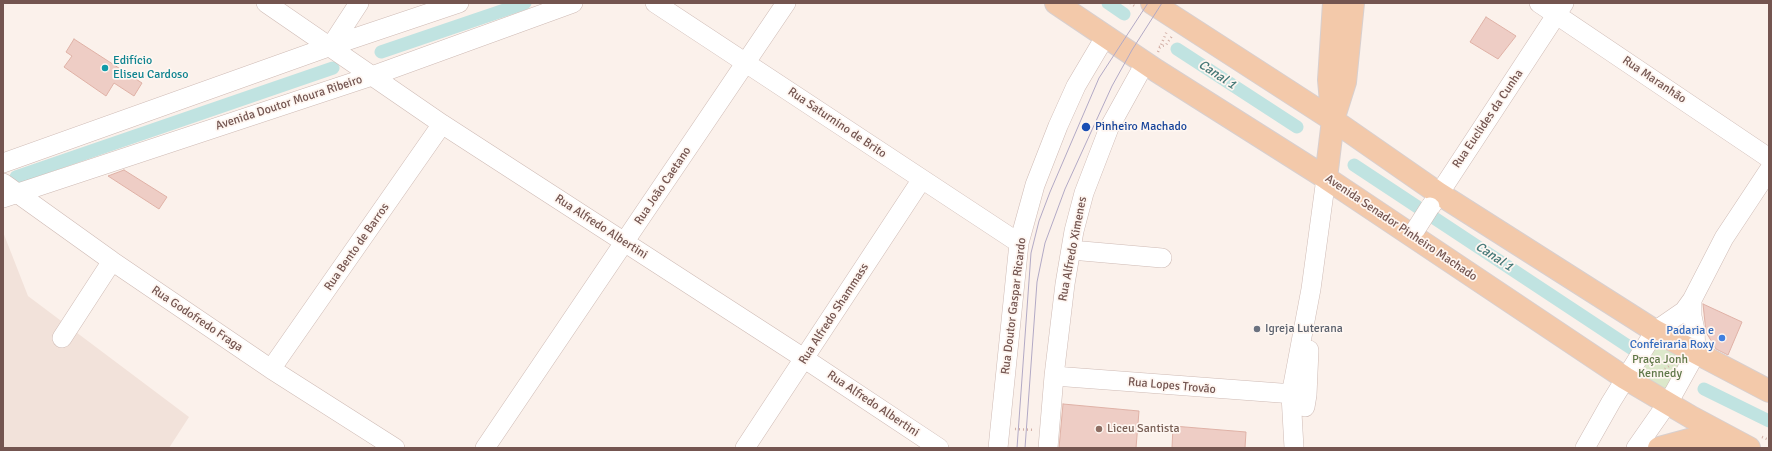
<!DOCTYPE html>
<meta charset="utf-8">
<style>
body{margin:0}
#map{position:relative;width:1772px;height:451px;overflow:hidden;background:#fbf1eb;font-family:Signika,sans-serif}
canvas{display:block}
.frame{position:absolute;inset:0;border:4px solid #745550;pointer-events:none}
</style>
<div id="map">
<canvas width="1772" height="451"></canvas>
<div class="frame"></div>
</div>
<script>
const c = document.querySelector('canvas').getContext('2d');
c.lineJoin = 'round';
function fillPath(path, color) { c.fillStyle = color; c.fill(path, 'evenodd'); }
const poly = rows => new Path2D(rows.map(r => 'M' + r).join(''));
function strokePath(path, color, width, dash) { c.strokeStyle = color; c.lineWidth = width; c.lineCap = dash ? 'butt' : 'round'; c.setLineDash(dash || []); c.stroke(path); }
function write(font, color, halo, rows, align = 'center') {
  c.font = font + ' Signika,sans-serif'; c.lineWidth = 3.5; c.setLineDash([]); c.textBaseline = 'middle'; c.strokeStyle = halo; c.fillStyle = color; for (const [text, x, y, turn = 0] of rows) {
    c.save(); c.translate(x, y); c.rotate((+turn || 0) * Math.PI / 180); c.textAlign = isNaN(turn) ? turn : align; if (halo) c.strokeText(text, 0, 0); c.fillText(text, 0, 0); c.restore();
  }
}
const residential = poly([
 [3,232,28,296,189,417,169,448,3,448]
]);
const green = poly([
 [1656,338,1687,355,1664,396,1633,379]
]);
const canal = poly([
 [1108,3,1124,14],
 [1177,49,1297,127],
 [381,52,525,3],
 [1354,165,1634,350],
 [16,177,333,68],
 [1704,389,1769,421]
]);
const building = poly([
 [1486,17,1516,36,1498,59,1470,42,1486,17],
 [74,39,142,83,134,96,114,83,106,96,64,67,72,56,66,52,74,39],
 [124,170,167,197,159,209,108,176,124,170],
 [1703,304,1742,322,1728,355,1716,349,1706,332,1703,304],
 [1063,404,1139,411,1136,448,1059,448,1063,404],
 [1173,426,1246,432,1245,448,1172,448,1173,426]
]);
const path = poly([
 [1130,3,1136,7],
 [1159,47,1166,45,1172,36],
 [1158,52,1167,31],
 [1655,376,1672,364],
 [1015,429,1035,430],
 [1762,437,1769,440]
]);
const minor = poly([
 [266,3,442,124,805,359,939,448],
 [655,3,1019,243],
 [1539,3,1769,158],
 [331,46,359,3],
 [3,163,331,46,459,3],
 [3,183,112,261,271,369,395,448],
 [3,198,372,76,573,3],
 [1431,206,1564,3],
 [1071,250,1162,258],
 [62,338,112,261],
 [271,369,442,124],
 [1054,376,1307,395],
 [1305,407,1307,395,1309,350],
 [485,448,786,3],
 [745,448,922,179],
 [998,448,1019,243,1035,185,1058,126,1076,86,1105,37],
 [1048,448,1054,376,1065,284,1074,231,1084,193,1109,128,1145,63],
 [1294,448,1291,395,1311,289,1326,178],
 [1585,448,1611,402,1655,331,1684,311,1692,300],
 [1636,448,1671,398,1696,353,1695,330,1692,316,1692,300,1724,238,1769,170]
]);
const major = poly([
 [1056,3,1157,71,1326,178,1625,378,1691,417,1749,448],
 [1152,3,1333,120,1438,193,1655,331,1769,391],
 [1332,113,1329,80,1334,3],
 [1326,178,1333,120,1345,82,1353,3],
 [1659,448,1696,438,1713,436,1726,437]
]);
const tram = poly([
 [1017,448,1031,253,1039,221,1050,192,1099,78,1148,3],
 [1025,448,1037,282,1045,243,1065,189,1112,86,1132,50,1162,3]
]);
const minorBridge = poly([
 [1416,229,1430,207]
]);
const markers = [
 [105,68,4,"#0f9aa8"],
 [1086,127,5,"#1a4fb4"],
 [1257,329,4,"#6b7280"],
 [1722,338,4,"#3f7fe0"],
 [1099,429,4,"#8d6e63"]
];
const cultureNames = [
 ["Edifício",113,61],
 ["Eliseu Cardoso",113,75]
];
const streetNames = [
 ["Rua Maranhão",1654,80,34],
 ["Avenida Doutor Moura Ribeiro",289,103,-18],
 ["Rua Euclides da Cunha",1488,119,-56],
 ["Rua Saturnino de Brito",837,123,34],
 ["Rua João Caetano",663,186,-56],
 ["Rua Alfredo Albertini",601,227,33],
 ["Avenida Senador Pinheiro Machado",1401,228,34],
 ["Rua Bento de Barros",357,247,-55],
 ["Rua Alfredo Ximenes",1073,249,-79],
 ["Rua Doutor Gaspar Ricardo",1014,306,-83],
 ["Rua Alfredo Shammass",834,314,-57],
 ["Rua Godofredo Fraga",197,319,34],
 ["Rua Lopes Trovão",1172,386,5],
 ["Rua Alfredo Albertini",873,404,34]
];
const transitNames = [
 ["Pinheiro Machado",1095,127]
];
const worshipNames = [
 ["Igreja Luterana",1265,329]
];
const shopNames = [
 ["Padaria e",1714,331],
 ["Confeiraria Roxy",1714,345]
];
const parkNames = [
 ["Praça Jonh",1660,360],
 ["Kennedy",1660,374]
];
const educationNames = [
 ["Liceu Santista",1107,429]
];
const waterNames = [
 ["Canal 1",1217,75,33],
 ["Canal 1",1494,257,33]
];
fillPath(residential, '#f2e2da');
fillPath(green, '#dce8ca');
strokePath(canal, '#c0e3e1', 13);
fillPath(building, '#eecdc5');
strokePath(building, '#dfb1a6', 1);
strokePath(minor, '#cebab4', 20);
strokePath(major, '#d8cfce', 24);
strokePath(path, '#d3b0a7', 2.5, [1, 3]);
strokePath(minor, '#fff', 19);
strokePath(major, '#f3c9aa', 22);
strokePath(tram, '#b2a9c5', 1);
strokePath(minorBridge, '#cebab4', 20, []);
strokePath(minorBridge, '#fff', 19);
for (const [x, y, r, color] of markers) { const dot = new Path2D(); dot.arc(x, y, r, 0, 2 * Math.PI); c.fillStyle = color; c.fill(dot); strokePath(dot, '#fef6f1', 1.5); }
write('12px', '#0d838f', '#fef6f1', cultureNames, 'left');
write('12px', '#745550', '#fef6f1', streetNames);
write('12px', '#164399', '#fef6f1', transitNames, 'left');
write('12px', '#5b616d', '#fef6f1', worshipNames, 'left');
write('12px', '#366cbe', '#fef6f1', shopNames, 'right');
write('12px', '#607849', '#fef6f1', parkNames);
write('12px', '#785e54', '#fef6f1', educationNames, 'left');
write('italic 13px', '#447776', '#fef6f1', waterNames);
</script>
